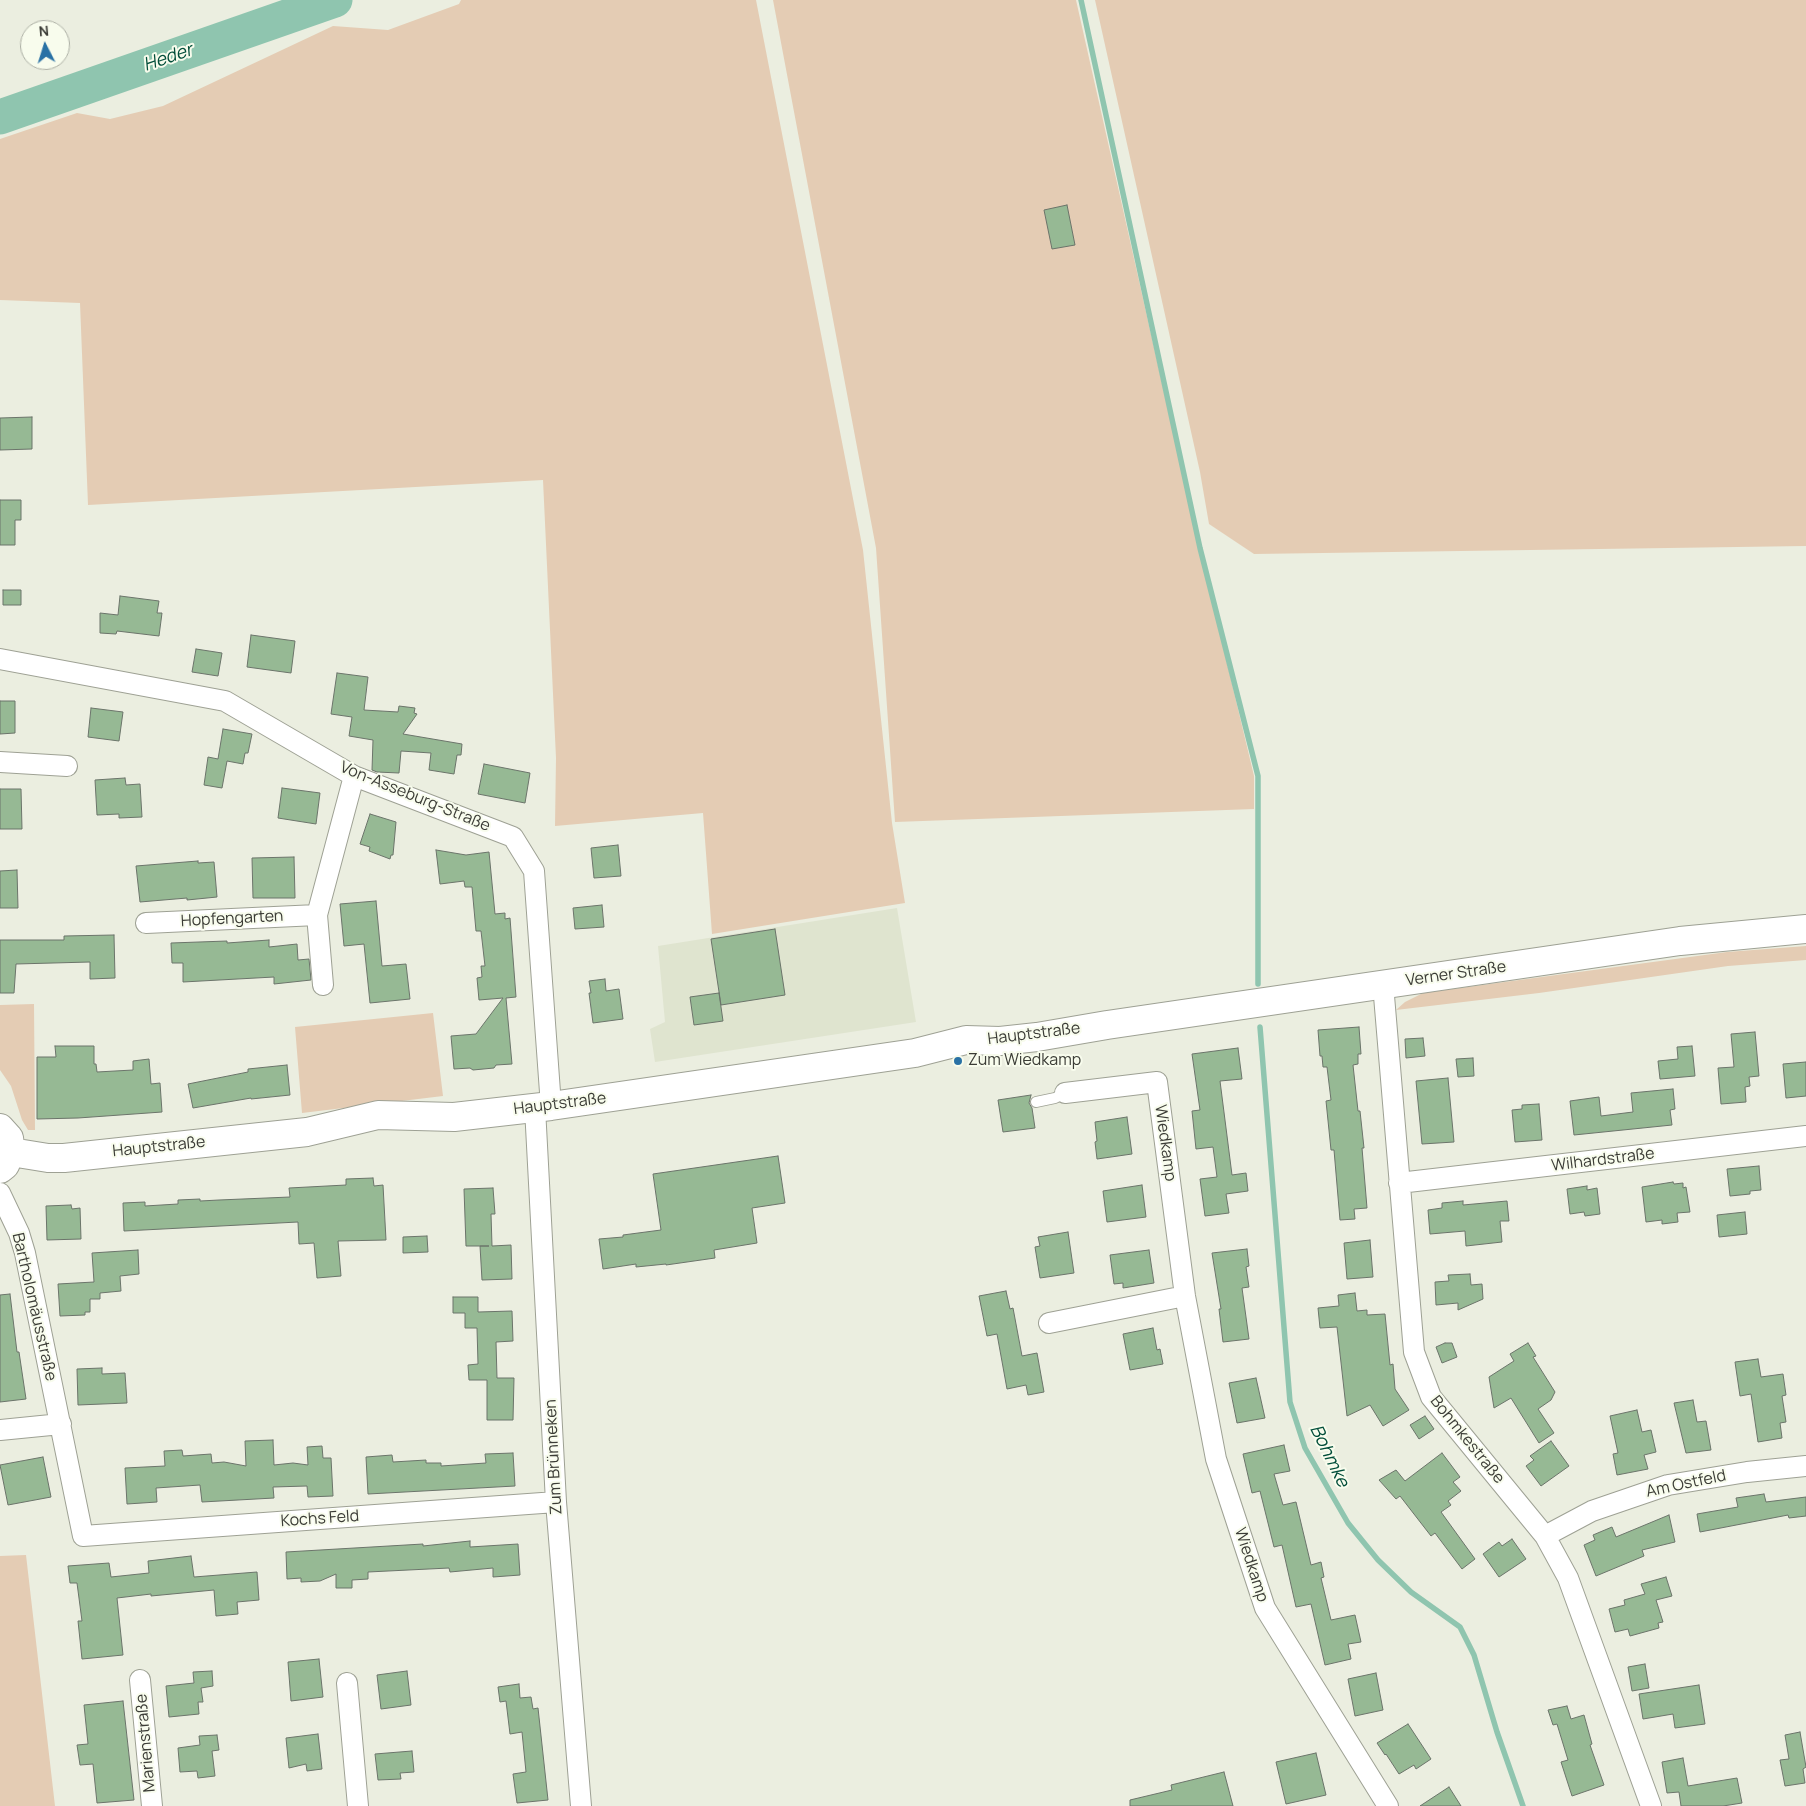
<!DOCTYPE html>
<meta charset="utf-8">
<style>
body{margin:0}
#map{position:relative;width:1806px;height:1806px;overflow:hidden;background:#ebeee0;font-family:Manrope,sans-serif}
canvas{display:block}
.north{position:absolute;left:20px;top:20px;width:50px;height:50px;box-sizing:border-box;background:#f8fced;border:1px solid #acafa4;border-radius:50%;rotate:355deg;font-size:14px;font-weight:700;line-height:20px;text-align:center;color:#3b3c36}
.north::after{content:'';display:block;margin:auto;width:18px;height:22px;background:#2971a5;clip-path:polygon(50% 0,100% 100%,50% 72%,0 100%)}
</style>
<div id="map">
<canvas width="1806" height="1806"></canvas>
<div class="north">N</div>
</div>
<script>
const c = document.querySelector('canvas').getContext('2d');
c.lineJoin = 'round';
function fillPath(path, color) { c.fillStyle = color; c.fill(path, 'evenodd'); }
const poly = rows => new Path2D(rows.map(r => 'M' + r).join(''));
function strokePath(path, color, width, dash) { c.strokeStyle = color; c.lineWidth = width; c.lineCap = dash ? 'butt' : 'round'; c.setLineDash(dash || []); c.stroke(path); }
function write(font, color, halo, rows, align = 'center') {
  c.font = font + ' Manrope,sans-serif'; c.lineWidth = 4; c.setLineDash([]); c.textBaseline = 'middle'; c.strokeStyle = halo; c.fillStyle = color; for (const [text, x, y, turn = 0] of rows) {
    c.save(); c.translate(x, y); c.rotate((+turn || 0) * Math.PI / 180); c.textAlign = isNaN(turn) ? turn : align; if (halo) c.strokeText(text, 0, 0); c.fillText(text, 0, 0); c.restore();
  }
}
const built = poly([
 [897,908,916,1022,655,1062,650,1029,665,1022,658,946]
]);
const green = poly([
 [461,0,756,0,863,550,892,823,905,903,712,934,703,813,555,826,556,758,543,480,88,505,80,303,0,300,0,139,77,113,110,119,163,106,333,26,388,30,459,4],
 [773,0,1076,0,1190,508,1254,776,1254,809,895,822,876,548],
 [1095,0,1806,0,1806,546,1254,554,1209,524,1200,472],
 [1806,946,1806,960,1728,966,1539,993,1396,1010,1405,1002,1423,993,1727,952],
 [34,1004,35,1130,28,1130,22,1120,11,1086,0,1070,0,1005],
 [433,1013,443,1096,302,1113,295,1027],
 [26,1555,55,1806,0,1806,0,1556]
]);
const stream = poly([
 [1081,0,1200,548,1258,776,1258,984],
 [1260,1027,1290,1402,1305,1448,1348,1523,1378,1560,1411,1592,1460,1627,1474,1655,1497,1732,1523,1806]
]);
const river = poly([
 [0,117,335,0]
]);
const building = poly([
 [1067,205,1075,245,1052,249,1044,210,1067,205],
 [32,417,32,449,0,450,0,418,32,417],
 [0,500,21,500,21,520,15,520,15,545,0,545,0,500],
 [3,590,21,590,21,605,3,605,3,590],
 [120,596,159,601,157,613,162,613,159,636,117,631,116,634,100,633,100,613,118,615,120,596],
 [251,635,295,641,291,673,247,667,251,635],
 [196,649,222,653,218,676,192,672,196,649],
 [337,673,368,677,364,710,398,712,399,706,415,708,414,713,417,714,403,734,462,744,461,755,457,755,454,774,429,770,431,753,401,751,399,773,377,772,372,770,373,740,349,736,352,717,331,714,337,673],
 [0,701,15,701,15,733,0,734,0,701],
 [91,708,123,712,119,741,88,737,91,708],
 [223,729,252,734,248,753,245,753,243,764,227,761,222,788,204,785,208,757,218,759,223,729],
 [484,764,530,773,525,803,478,794,484,764],
 [125,778,126,785,140,784,142,817,119,818,119,814,97,815,95,780,125,778],
 [282,788,320,793,316,824,278,818,282,788],
 [0,789,21,789,22,829,0,829,0,789],
 [370,814,396,822,393,855,391,855,390,859,369,851,370,847,360,844,370,814],
 [618,845,621,876,594,878,591,848,618,845],
 [436,850,466,855,489,852,495,914,505,913,505,919,510,918,516,997,506,998,512,1064,496,1065,494,1068,473,1070,470,1068,454,1069,451,1036,476,1034,503,998,479,1000,477,978,482,977,481,966,485,966,481,931,476,931,472,887,465,887,464,881,440,884,436,850],
 [294,857,295,898,253,898,252,858,294,857],
 [198,861,198,863,214,862,217,897,187,900,187,898,140,902,136,866,198,861],
 [17,870,18,908,0,908,0,871,17,870],
 [376,901,382,966,406,964,410,999,370,1003,364,944,344,946,340,904,376,901],
 [602,905,604,927,575,929,573,908,602,905],
 [775,929,785,995,721,1005,711,939,775,929],
 [114,935,115,978,90,979,90,962,16,964,14,993,0,993,0,940,64,940,64,936,114,935],
 [269,940,269,947,297,944,298,960,309,959,311,980,274,984,274,977,183,982,183,963,172,963,171,943,227,941,227,943,269,940],
 [605,979,606,991,619,989,623,1019,593,1023,589,993,591,993,589,981,605,979],
 [719,993,723,1021,694,1025,690,997,719,993],
 [1359,1027,1361,1054,1358,1054,1358,1064,1353,1065,1358,1111,1360,1111,1364,1148,1362,1148,1367,1208,1354,1209,1355,1219,1340,1220,1334,1150,1331,1150,1326,1101,1331,1100,1327,1067,1323,1067,1322,1056,1320,1056,1318,1030,1359,1027],
 [1755,1032,1759,1076,1749,1077,1750,1086,1745,1087,1746,1102,1721,1104,1718,1068,1734,1067,1731,1034,1755,1032],
 [1423,1038,1425,1056,1406,1058,1405,1039,1423,1038],
 [55,1046,94,1046,94,1064,96,1064,97,1072,133,1070,133,1061,149,1059,151,1084,160,1083,162,1112,78,1118,37,1119,37,1057,56,1057,55,1046],
 [1692,1046,1695,1076,1660,1079,1658,1061,1678,1059,1677,1047,1692,1046],
 [1238,1048,1242,1079,1220,1081,1232,1175,1246,1173,1248,1191,1226,1194,1229,1213,1205,1216,1200,1179,1217,1177,1213,1147,1196,1149,1192,1111,1200,1110,1192,1054,1238,1048],
 [1473,1058,1474,1076,1458,1077,1456,1059,1473,1058],
 [1806,1062,1806,1096,1786,1098,1783,1064,1806,1062],
 [287,1065,290,1095,251,1099,251,1098,193,1108,188,1084,248,1072,248,1069,287,1065],
 [1448,1078,1454,1142,1422,1144,1416,1081,1448,1078],
 [1673,1089,1675,1109,1670,1110,1672,1125,1574,1135,1570,1101,1599,1097,1601,1116,1633,1112,1631,1093,1673,1089],
 [1031,1095,1029,1103,1032,1108,1035,1128,1003,1132,998,1100,1031,1095],
 [1539,1104,1542,1140,1515,1142,1512,1110,1522,1109,1522,1105,1539,1104],
 [1127,1117,1132,1154,1097,1159,1095,1142,1097,1141,1095,1122,1127,1117],
 [778,1156,785,1203,752,1208,757,1243,714,1250,715,1258,666,1265,666,1264,636,1267,636,1264,603,1269,599,1239,623,1237,623,1235,661,1230,653,1174,778,1156],
 [1759,1166,1761,1190,1750,1191,1750,1194,1730,1196,1727,1169,1759,1166],
 [373,1178,374,1186,383,1185,386,1240,338,1241,341,1276,317,1278,314,1243,299,1244,298,1222,124,1231,123,1203,145,1202,145,1206,178,1204,178,1200,200,1199,200,1201,219,1200,290,1197,289,1188,346,1185,346,1179,373,1178],
 [1673,1182,1674,1184,1683,1183,1683,1188,1686,1187,1690,1212,1677,1213,1678,1222,1662,1224,1662,1220,1646,1222,1642,1187,1673,1182],
 [1142,1185,1146,1217,1107,1222,1103,1191,1142,1185],
 [1587,1186,1587,1190,1597,1188,1600,1214,1585,1216,1584,1212,1570,1214,1567,1189,1587,1186],
 [493,1188,495,1214,491,1214,492,1246,511,1245,512,1279,482,1280,480,1246,489,1246,466,1246,464,1189,493,1188],
 [1463,1201,1463,1205,1507,1201,1509,1221,1500,1221,1502,1242,1466,1246,1465,1231,1430,1234,1428,1210,1442,1208,1442,1203,1463,1201],
 [71,1205,72,1209,80,1208,81,1239,47,1240,46,1206,71,1205],
 [1745,1212,1747,1234,1719,1237,1717,1215,1745,1212],
 [1068,1232,1074,1273,1040,1278,1035,1247,1040,1246,1038,1237,1068,1232],
 [427,1236,428,1252,403,1253,403,1237,427,1236],
 [1370,1240,1373,1277,1347,1279,1344,1243,1370,1240],
 [1247,1249,1249,1266,1246,1267,1249,1287,1242,1288,1249,1339,1223,1342,1219,1309,1221,1309,1212,1253,1247,1249],
 [138,1250,139,1274,120,1276,121,1291,100,1293,100,1299,90,1299,90,1312,85,1312,85,1315,60,1316,58,1284,94,1282,92,1253,138,1250],
 [1149,1250,1154,1283,1123,1288,1123,1283,1114,1284,1110,1255,1149,1250],
 [1470,1274,1471,1285,1482,1284,1483,1299,1458,1310,1458,1303,1436,1305,1435,1282,1449,1281,1448,1275,1470,1274],
 [1006,1291,1010,1309,1013,1308,1022,1356,1037,1353,1044,1392,1028,1395,1026,1385,1007,1389,997,1334,987,1336,979,1296,1006,1291],
 [1355,1293,1357,1311,1367,1310,1367,1315,1385,1314,1390,1365,1393,1364,1395,1389,1409,1410,1383,1426,1370,1405,1347,1416,1337,1327,1320,1328,1318,1308,1339,1306,1338,1295,1355,1293],
 [10,1294,17,1352,19,1352,26,1399,0,1402,0,1295,10,1294],
 [453,1297,478,1297,478,1312,512,1311,513,1341,496,1342,497,1378,514,1378,513,1420,487,1420,487,1380,469,1380,468,1365,478,1364,477,1328,465,1328,465,1313,453,1313,453,1297],
 [1153,1328,1157,1350,1160,1349,1163,1364,1130,1370,1123,1334,1153,1328],
 [1445,1343,1452,1343,1457,1357,1442,1363,1436,1347,1445,1343],
 [1528,1343,1536,1356,1533,1357,1555,1392,1551,1400,1538,1409,1554,1433,1539,1443,1511,1398,1494,1408,1489,1377,1514,1361,1510,1354,1528,1343],
 [1758,1359,1761,1377,1783,1374,1786,1395,1782,1396,1786,1422,1780,1423,1782,1438,1758,1442,1751,1394,1740,1396,1735,1362,1758,1359],
 [102,1368,102,1374,125,1373,127,1403,78,1405,77,1369,102,1368],
 [1256,1378,1265,1418,1237,1423,1229,1383,1256,1378],
 [1693,1400,1697,1422,1706,1421,1711,1450,1686,1453,1674,1403,1693,1400],
 [1637,1410,1642,1432,1651,1430,1656,1452,1644,1455,1648,1469,1617,1475,1613,1454,1618,1453,1610,1416,1637,1410],
 [1425,1416,1434,1429,1419,1439,1410,1425,1425,1416],
 [273,1440,274,1465,293,1463,308,1465,307,1447,322,1446,323,1458,331,1458,333,1496,308,1497,307,1486,273,1487,274,1498,202,1502,200,1485,156,1488,157,1502,127,1504,125,1468,165,1466,164,1451,182,1450,183,1456,211,1454,212,1463,224,1462,246,1466,245,1441,273,1440],
 [1551,1441,1569,1466,1541,1486,1526,1466,1534,1460,1530,1456,1551,1441],
 [1284,1445,1290,1471,1274,1474,1283,1505,1296,1502,1311,1565,1321,1562,1324,1577,1321,1578,1331,1620,1355,1615,1361,1642,1348,1644,1351,1659,1325,1665,1311,1604,1296,1607,1282,1545,1274,1547,1260,1491,1252,1493,1243,1454,1284,1445],
 [513,1453,515,1486,368,1494,366,1457,392,1455,393,1462,426,1460,426,1463,441,1463,441,1466,486,1463,485,1454,513,1453],
 [1442,1453,1460,1477,1453,1482,1461,1491,1448,1501,1451,1505,1441,1512,1475,1559,1462,1569,1435,1533,1431,1536,1400,1496,1396,1499,1379,1480,1396,1470,1405,1481,1442,1453],
 [43,1457,51,1497,8,1505,0,1465,43,1457],
 [1764,1494,1766,1502,1806,1497,1806,1516,1789,1518,1788,1515,1700,1532,1697,1514,1738,1507,1736,1498,1764,1494],
 [1669,1515,1675,1542,1642,1550,1644,1556,1596,1576,1584,1545,1595,1540,1593,1535,1612,1527,1616,1537,1669,1515],
 [1512,1539,1526,1559,1499,1577,1483,1554,1499,1542,1502,1546,1512,1539],
 [470,1541,470,1547,518,1544,520,1575,493,1577,493,1568,450,1572,449,1568,368,1572,368,1579,352,1580,352,1588,336,1588,336,1574,320,1581,301,1582,301,1578,287,1579,286,1552,423,1544,423,1546,470,1541],
 [191,1556,194,1577,257,1572,259,1600,237,1602,238,1614,216,1616,214,1590,151,1596,151,1594,117,1598,123,1655,82,1659,78,1621,82,1621,77,1583,70,1583,68,1566,109,1563,111,1577,149,1573,148,1561,191,1556],
 [1666,1577,1672,1596,1656,1600,1663,1622,1658,1623,1659,1628,1630,1636,1628,1629,1615,1632,1609,1609,1625,1605,1624,1600,1645,1594,1641,1584,1666,1577],
 [319,1659,323,1697,291,1701,288,1662,319,1659],
 [1645,1664,1649,1688,1632,1691,1628,1667,1645,1664],
 [212,1671,213,1686,201,1688,203,1702,198,1702,199,1714,169,1717,166,1686,194,1683,193,1672,212,1671],
 [407,1671,411,1705,381,1709,377,1675,407,1671],
 [1376,1673,1383,1710,1355,1716,1348,1679,1376,1673],
 [519,1684,520,1698,531,1697,533,1709,538,1708,548,1800,517,1803,513,1774,526,1772,522,1732,510,1734,506,1701,500,1702,498,1687,519,1684],
 [1699,1685,1705,1724,1675,1728,1673,1714,1643,1719,1639,1694,1699,1685],
 [123,1701,134,1800,97,1803,93,1764,80,1765,77,1745,88,1744,84,1705,123,1701],
 [1567,1706,1571,1719,1584,1715,1592,1744,1590,1745,1604,1785,1572,1796,1561,1762,1568,1760,1557,1724,1553,1725,1548,1710,1567,1706],
 [1408,1724,1431,1759,1416,1769,1414,1765,1399,1774,1386,1754,1385,1755,1377,1743,1408,1724],
 [1800,1732,1806,1767,1803,1769,1805,1783,1785,1786,1780,1760,1789,1759,1785,1735,1800,1732],
 [318,1734,322,1769,307,1771,306,1764,289,1768,286,1738,318,1734],
 [217,1735,219,1750,212,1751,215,1776,198,1778,197,1771,180,1772,178,1748,200,1745,199,1736,217,1735],
 [412,1751,414,1772,400,1773,401,1779,378,1780,375,1754,412,1751],
 [1316,1753,1326,1795,1286,1804,1276,1762,1316,1753],
 [1683,1758,1688,1786,1737,1778,1742,1803,1723,1806,1681,1806,1679,1792,1667,1793,1662,1762,1683,1758],
 [1224,1772,1233,1806,1130,1806,1130,1800,1172,1790,1171,1785,1224,1772],
 [1449,1787,1461,1806,1420,1806,1449,1787]
]);
const service = poly([
 [1036,1102,1055,1098,1065,1093]
]);
const minor = poly([
 [0,659,225,701,354,776,513,837,534,871,551,1106],
 [0,762,67,766],
 [317,915,323,985],
 [146,923,317,915,354,776],
 [1383,984,1414,1352,1431,1397,1545,1536,1568,1578,1651,1806],
 [1065,1093,1157,1082,1185,1296,1216,1459,1265,1608,1388,1806],
 [535,1108,556,1502,581,1806],
 [1399,1183,1806,1136],
 [0,1193,19,1233,25,1253,83,1536,556,1502],
 [1049,1323,1185,1296],
 [0,1430,61,1424],
 [1545,1536,1592,1511,1668,1485,1747,1472,1806,1466],
 [140,1680,152,1806],
 [347,1683,358,1806]
]);
const secondary = poly([
 [0,1128,9,1138,11,1152,5,1165,0,1169],
 [11,1152,48,1158,64,1158,307,1132,378,1115,454,1117,551,1106,915,1053,966,1040,1000,1041,1037,1037,1107,1025,1680,941,1806,929]
]);
const markers = [
 [958,1061,5,"#2971a5"]
];
const streetNames = [
 ["Von-Asseburg-Straße",415,797,22],
 ["Hopfengarten",232,919,-3],
 ["Verner Straße",1456,974,-8],
 ["Hauptstraße",1034,1034,-7],
 ["Hauptstraße",560,1104,-7],
 ["Wiedkamp",1165,1143,82],
 ["Hauptstraße",159,1147,-6],
 ["Wilhardstraße",1603,1160,-7],
 ["Bartholomäusstraße",34,1307,77],
 ["Bohmkestraße",1467,1440,51],
 ["Zum Brünneken",554,1457,-93],
 ["Am Ostfeld",1686,1484,-12],
 ["Kochs Feld",320,1519,-4],
 ["Wiedkamp",1251,1565,72],
 ["Marienstraße",146,1743,-95]
];
const poiNames = [
 ["Zum Wiedkamp",968,1061]
];
const waterNames = [
 ["Heder",168,58,-19],
 ["Bohmke",1329,1456,64]
];
fillPath(built, '#dfe4cf');
fillPath(green, '#e4ccb4');
strokePath(stream, '#8fc5af', 5.5);
strokePath(river, '#8fc5af', 35);
fillPath(building, '#96b994');
strokePath(building, '#6b746a', 1);
strokePath(service, '#9ea194', 12);
strokePath(minor, '#9ea194', 22);
strokePath(secondary, '#9ea194', 30);
strokePath(service, '#fff', 10);
strokePath(minor, '#fff', 20);
strokePath(secondary, '#fff', 28);
for (const [x, y, r, color] of markers) { const dot = new Path2D(); dot.arc(x, y, r, 0, 2 * Math.PI); c.fillStyle = color; c.fill(dot); strokePath(dot, '#f8fced', 2); }
write('16px', '#3b3c36', '#f8fced', streetNames);
write('16px', '#3b3c36', '#f8fced', poiNames, 'left');
write('italic 18px', '#014d39', '#f8fced', waterNames);
</script>
